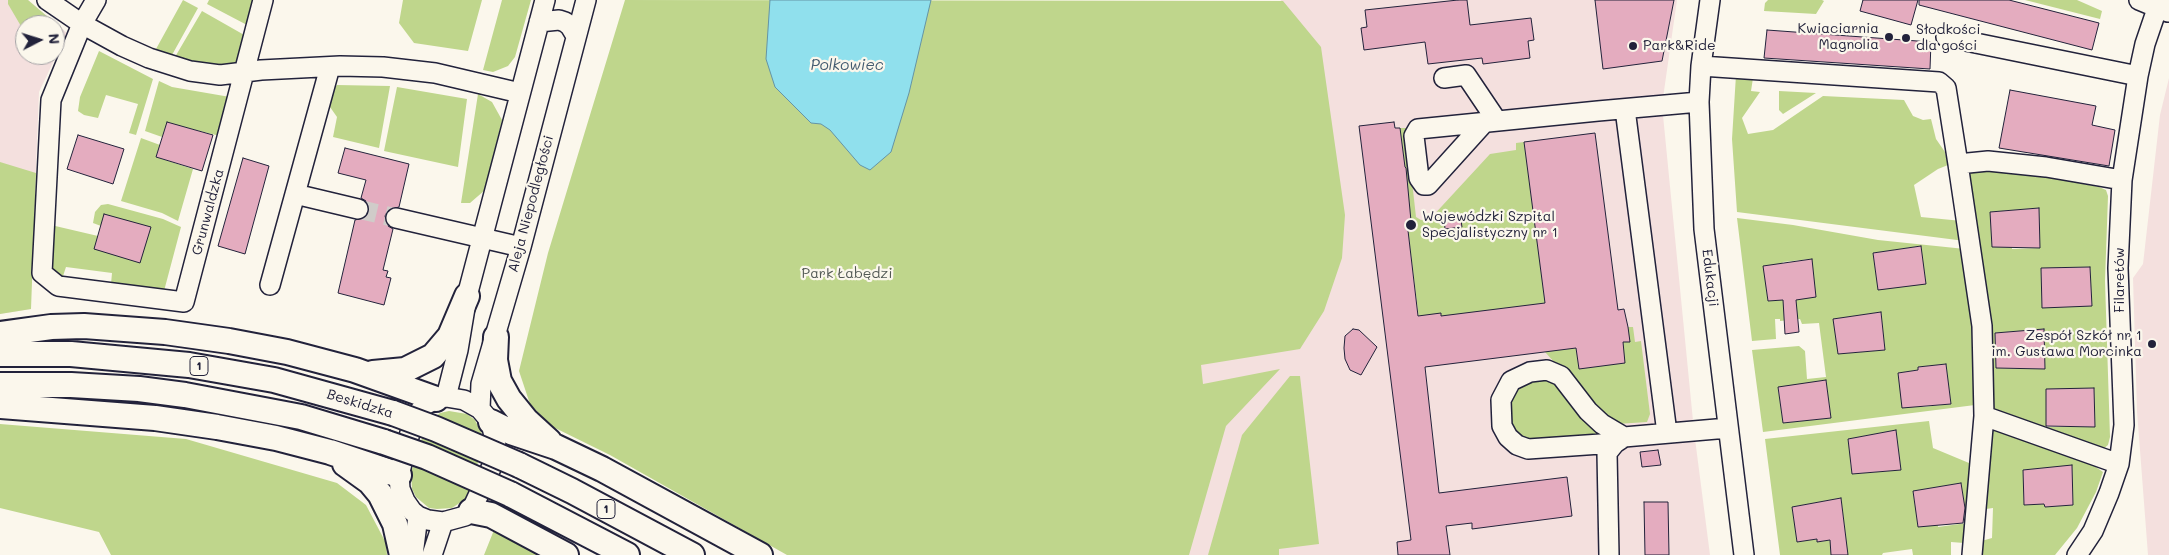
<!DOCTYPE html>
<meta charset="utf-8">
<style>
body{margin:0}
#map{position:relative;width:2169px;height:555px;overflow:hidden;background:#fbf7ec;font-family:Mali,sans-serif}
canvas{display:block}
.north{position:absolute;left:15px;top:15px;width:50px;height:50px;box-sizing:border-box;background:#fbf7ec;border:1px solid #a4a2a5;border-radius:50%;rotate:85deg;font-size:14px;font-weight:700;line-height:20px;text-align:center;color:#22223b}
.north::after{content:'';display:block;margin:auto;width:18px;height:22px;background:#22223b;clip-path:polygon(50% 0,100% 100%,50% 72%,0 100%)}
</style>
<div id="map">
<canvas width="2169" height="555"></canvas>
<div class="north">N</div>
</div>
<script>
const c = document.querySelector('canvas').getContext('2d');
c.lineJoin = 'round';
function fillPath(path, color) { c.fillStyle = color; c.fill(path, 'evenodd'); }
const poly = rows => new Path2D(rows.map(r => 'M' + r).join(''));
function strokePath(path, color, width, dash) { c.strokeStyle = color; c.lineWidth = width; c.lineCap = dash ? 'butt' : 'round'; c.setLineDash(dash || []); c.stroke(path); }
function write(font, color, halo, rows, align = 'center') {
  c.font = font + ' Mali,sans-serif'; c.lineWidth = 4.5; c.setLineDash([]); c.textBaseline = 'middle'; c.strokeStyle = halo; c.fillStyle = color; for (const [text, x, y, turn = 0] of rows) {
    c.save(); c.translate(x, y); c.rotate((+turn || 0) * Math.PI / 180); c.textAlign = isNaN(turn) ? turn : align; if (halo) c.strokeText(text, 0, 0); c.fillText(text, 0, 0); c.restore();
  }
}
const built = poly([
 [0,0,28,0,67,33,39,92,31,290,31,309,0,314],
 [25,25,55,25,55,55,25,55],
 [1281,0,1677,0,1662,105,1694,431,1710,555,1127,555],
 [2169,78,2169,555,2148,555,2137,411,2133,278,2143,264,2160,115]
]);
const green = poly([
 [8,0,28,0,49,18,46,25,25,25,25,33,8,4],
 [183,0,198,8,172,55,163,53,156,49],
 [209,0,254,0,247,25,207,4],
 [403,0,482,0,468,51,414,43,399,23],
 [502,0,531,0,515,57,508,66,493,72,483,70],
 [625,0,1283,1,1321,47,1345,215,1342,258,1324,311,1300,349,1201,365,1203,384,1280,369,1226,426,1189,555,787,555,610,455,551,426,530,404,519,371,548,253],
 [1768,0,1822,0,1824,1,1816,14,1764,11,1765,3],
 [2025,0,2077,0,2102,11,2100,19],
 [202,11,246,36,236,71,212,70,175,57],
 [99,51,153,79,136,135,129,133,138,104,106,95,98,118,84,115,78,111,80,97],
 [1736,75,1753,78,1751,91,1760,92,1742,118,1748,134,1773,130,1823,96,1904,100,1913,116,1923,120,1931,119,1936,139,1945,152,1948,165,1938,169,1914,185,1921,217,1962,221,1965,241,1737,212,1732,139],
 [159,81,172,87,230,97,220,136,167,123,162,137,145,131],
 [337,85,390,86,379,148,333,137,337,117,330,107,331,92],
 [397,87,467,99,458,167,384,151],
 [1779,91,1816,93,1783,114,1779,110],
 [478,94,492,102,502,120,485,190,470,203,461,203],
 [1400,128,1406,128,1416,217,1421,220,1430,219,1490,154,1516,150,1516,143,1524,142,1545,303,1419,319,1407,222,1411,221],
 [141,138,160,145,156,157,193,169,178,221,162,213,121,201],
 [0,162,36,173,31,309,0,314],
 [1999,168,2099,187,2106,190,2108,196,2105,281,2110,437,2108,445,2103,449,1992,411,1968,171],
 [2039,208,2040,248,2012,249,2012,246,1992,247,1991,212],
 [2061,267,2090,267,2092,306,2042,306,2041,271,2061,270],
 [2044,329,2045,369,1996,368,1995,353,1999,347,1995,347,1995,333],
 [2094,388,2095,427,2047,427,2046,392],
 [108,204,163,219,181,227,164,291,111,284,112,273,66,267,63,276,57,276,50,269,51,225,98,236,101,226,93,223,95,212,101,205],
 [1737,218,1793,225,1878,240,1965,249,1976,315,1975,405,1763,432,1752,350,1799,346,1805,351,1807,379,1826,377,1819,323,1802,324,1800,319,1780,321,1780,319,1775,319,1776,339,1752,341],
 [1920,246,1926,283,1878,288,1873,253],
 [1811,259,1816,297,1768,301,1766,288,1783,262],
 [1881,312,1885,350,1838,354,1834,319],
 [1946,364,1951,404,1923,407,1900,387,1898,373,1918,370,1918,367],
 [1826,380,1831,418,1783,423,1778,388],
 [1628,327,1633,327,1635,342,1641,341,1650,414,1647,422,1617,424,1604,417,1545,352,1576,348,1579,369,1624,363,1623,342,1629,342],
 [1290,376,1300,376,1319,544,1279,549,1279,555,1208,555,1242,435],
 [1548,379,1562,387,1598,435,1520,444,1505,410,1517,385],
 [449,411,467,414,475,420,483,436,483,446,469,492,464,500,452,508,437,509,429,508,416,497,412,489,411,472,423,435,432,419,440,413],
 [1929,421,1933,448,1969,463,1972,467,1968,539,1964,543,1951,542,1951,555,1913,555,1912,549,1883,553,1882,555,1780,555,1765,439],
 [1896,430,1901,470,1852,474,1850,460,1855,459,1854,453,1850,453,1848,439],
 [1961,483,1967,523,1938,527,1938,524,1918,527,1916,512,1919,511,1919,506,1915,506,1913,491],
 [1841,498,1846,538,1818,542,1817,539,1797,542,1795,527,1798,527,1798,521,1794,521,1792,507],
 [0,424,186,439,337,483,366,505,386,543,387,555,111,555,99,532,0,508],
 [1986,427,2093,465,2103,472,2096,492,2077,528,2055,555,1977,555,1978,542,1992,538,1993,508,1979,510],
 [2072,466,2073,505,2045,507,2044,504,2024,505,2023,470],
 [494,530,544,555,484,555]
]);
const water = poly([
 [770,0,931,0,909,93,891,152,870,170,860,165,830,130,821,124,811,123,775,87,766,59,770,0]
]);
const building = poly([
 [1458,0,1467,0,1470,25,1531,18,1534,40,1528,41,1530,58,1483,64,1482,58,1428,64,1425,42,1364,50,1361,28,1367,27,1365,10,1458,0],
 [1595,0,1674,0,1662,61,1603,69,1595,0],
 [1863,0,1918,0,1911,25,1860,11,1863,0],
 [1919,0,2009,0,2099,23,2092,50,1919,5,1919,0],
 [1767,30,1931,42,1930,69,1764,58,1767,30],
 [2010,90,2096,106,2092,125,2115,130,2109,166,1999,148,2010,90],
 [167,122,213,135,202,171,156,157,167,122],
 [1394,122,1395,128,1400,128,1405,167,1406,168,1411,221,1407,222,1418,316,1441,313,1441,316,1545,303,1524,142,1595,133,1618,310,1624,309,1628,327,1630,342,1623,342,1625,363,1579,369,1576,348,1425,367,1439,493,1567,477,1572,516,1472,529,1472,523,1446,526,1450,555,1398,555,1397,542,1411,540,1359,126,1394,122],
 [78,135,124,149,113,184,67,169,78,135],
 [345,148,409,164,399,207,388,210,385,216,388,226,393,229,383,270,388,271,386,277,391,278,384,305,338,293,355,220,366,217,369,211,366,201,361,198,366,180,338,173,345,148],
 [243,158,269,166,245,254,218,246,243,158],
 [2039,208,2040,248,1992,247,1990,212,2039,208],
 [104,214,151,227,140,263,94,249,104,214],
 [1460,214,1462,227,1445,229,1444,216,1460,214],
 [1921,246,1926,284,1878,290,1873,253,1921,246],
 [1812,259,1816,297,1796,300,1799,332,1785,334,1783,300,1768,301,1763,266,1812,259],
 [2090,267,2092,306,2042,308,2041,268,2090,267],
 [1881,312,1885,350,1838,354,1833,319,1881,312],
 [1353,329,1359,330,1377,347,1361,375,1350,370,1345,359,1344,348,1345,336,1353,329],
 [2044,329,2045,369,1996,368,1995,333,2044,329],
 [1946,364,1951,404,1902,408,1898,373,1918,370,1918,367,1946,364],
 [1826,380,1831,418,1783,423,1778,387,1826,380],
 [2094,388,2095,427,2046,426,2046,389,2094,388],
 [1896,430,1901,470,1852,474,1848,439,1896,430],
 [1658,450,1661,465,1642,467,1640,452,1658,450],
 [2072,465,2073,505,2045,507,2044,504,2024,505,2023,470,2072,465],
 [1961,483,1965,508,1963,523,1918,527,1913,491,1961,483],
 [1841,498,1848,555,1831,555,1830,540,1817,542,1817,539,1797,542,1792,507,1841,498],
 [1644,502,1668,502,1669,555,1645,555,1644,502]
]);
const minorTunnel = poly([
 [358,209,396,218]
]);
const minor = poly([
 [47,0,82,24,122,46,149,58,190,71,220,75,261,70,340,66,383,67,435,73,520,93],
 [96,0,82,24,51,100,42,273,58,286,184,302,263,0],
 [1710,0,1701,66,1699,102,1704,229,1744,555],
 [2139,0,2168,12],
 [539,22,559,20,565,22,570,26,576,36],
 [1946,37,2138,76],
 [1701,66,1939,82,1946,88,1958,164,1988,161,2046,167,2122,180],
 [1444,78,1466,75,1497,121],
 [1625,109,1667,433],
 [1484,123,1428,185,1424,185,1419,178,1414,136,1418,129,1598,111,1699,102],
 [1958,164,1982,326,1984,416,2119,464],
 [295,194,358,209],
 [396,218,521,247],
 [270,285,330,67],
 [446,397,458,350,467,296,545,0],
 [446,397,464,400,480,409,491,422,496,446,492,466,471,511,465,516,443,522,428,520,418,516,412,511,405,501,400,489,399,475,411,429,418,413,425,405,436,399,446,397],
 [480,409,481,384,521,247,586,0],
 [1615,443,1528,449,1517,445,1508,437,1502,426,1501,400,1511,381,1530,372,1547,370,1561,376,1588,411,1602,424,1624,437],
 [413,555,418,516],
 [432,555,443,522],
 [1609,555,1607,453,1615,443,1624,437,1728,428],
 [1972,555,1984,416],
 [2077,555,2093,531,2109,493,2119,464,2124,425,2118,268,2122,180,2138,76,2145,44,2160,0]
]);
const major = poly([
 [0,334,51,327,84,326,165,332,229,341,287,352,355,370,436,399],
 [496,337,495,360,499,381,509,399,526,420,549,441],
 [0,354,71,354,189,365,274,380,393,413],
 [373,373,405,370,433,356,450,336,467,296],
 [0,385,71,385,139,389,185,395,301,417,384,442],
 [0,406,155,418,217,427,276,438,330,452,399,475],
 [491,422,511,432,556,447,602,469,760,555],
 [345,464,370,482,380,494,395,524,402,555],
 [519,465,572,491,692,555],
 [510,494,627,555],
 [471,511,491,515,566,555]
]);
const majorBridge = poly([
 [393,413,436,429,519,465],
 [384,442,427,457,510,494]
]);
const markers = [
 [1889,37,5,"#22223b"],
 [1906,38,5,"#22223b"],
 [1633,46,5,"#22223b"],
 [1411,225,6,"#22223b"],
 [2152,344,5,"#22223b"]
];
const shields = [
 [199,366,18],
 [606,509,18]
];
const shieldNames = [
 ["1",199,366],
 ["1",606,509]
];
const poiNames = [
 ["Kwiaciarnia",1879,29,"right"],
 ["Magnolia",1879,45,"right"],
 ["Słodkości",1916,30],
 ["dla gości",1916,46],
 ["Park&Ride",1643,46],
 ["Wojewódzki Szpital",1422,217],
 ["Specjalistyczny nr 1",1422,233],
 ["Zespół Szkół nr 1",2142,336,"right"],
 ["im. Gustawa Morcinka",2142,352,"right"]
];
const streetNames = [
 ["Aleja Niepodległości",531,204,-75],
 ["Grunwaldzka",208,212,-75],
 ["Edukacji",1710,278,83],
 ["Filaretów",2120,280,-90],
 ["Beskidzka",360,404,17]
];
const parkNames = [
 ["Park Łabędzi",847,274]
];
const waterNames = [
 ["Polkowiec",847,65]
];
fillPath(built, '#f4e0de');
fillPath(green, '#bfd68c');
fillPath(water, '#90e0ed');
strokePath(water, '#6494a6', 1);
fillPath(building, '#e4acbf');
strokePath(building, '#22223b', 1);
strokePath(minorTunnel, '#d0ccc9', 19, [19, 9]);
strokePath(minor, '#22223b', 22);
strokePath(major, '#22223b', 28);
strokePath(minor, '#fbf7ec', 19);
strokePath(major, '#fbf7ec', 24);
strokePath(majorBridge, '#22223b', 28, []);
strokePath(majorBridge, '#fbf7ec', 24);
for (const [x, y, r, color] of markers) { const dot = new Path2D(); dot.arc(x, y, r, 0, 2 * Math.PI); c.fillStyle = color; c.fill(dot); strokePath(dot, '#fbf7ec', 2); }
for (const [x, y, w] of shields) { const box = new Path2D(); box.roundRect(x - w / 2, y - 9.5, w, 19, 4); c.fillStyle = '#fbf7ec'; c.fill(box); strokePath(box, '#22223b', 1); }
write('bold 12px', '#22223b', null, shieldNames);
write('14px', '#22223b', '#fbf7ec', poiNames, 'left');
write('14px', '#22223b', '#fbf7ec', streetNames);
write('14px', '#515853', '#fbf7ec', parkNames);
write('italic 15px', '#435b70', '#fbf7ec', waterNames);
</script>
